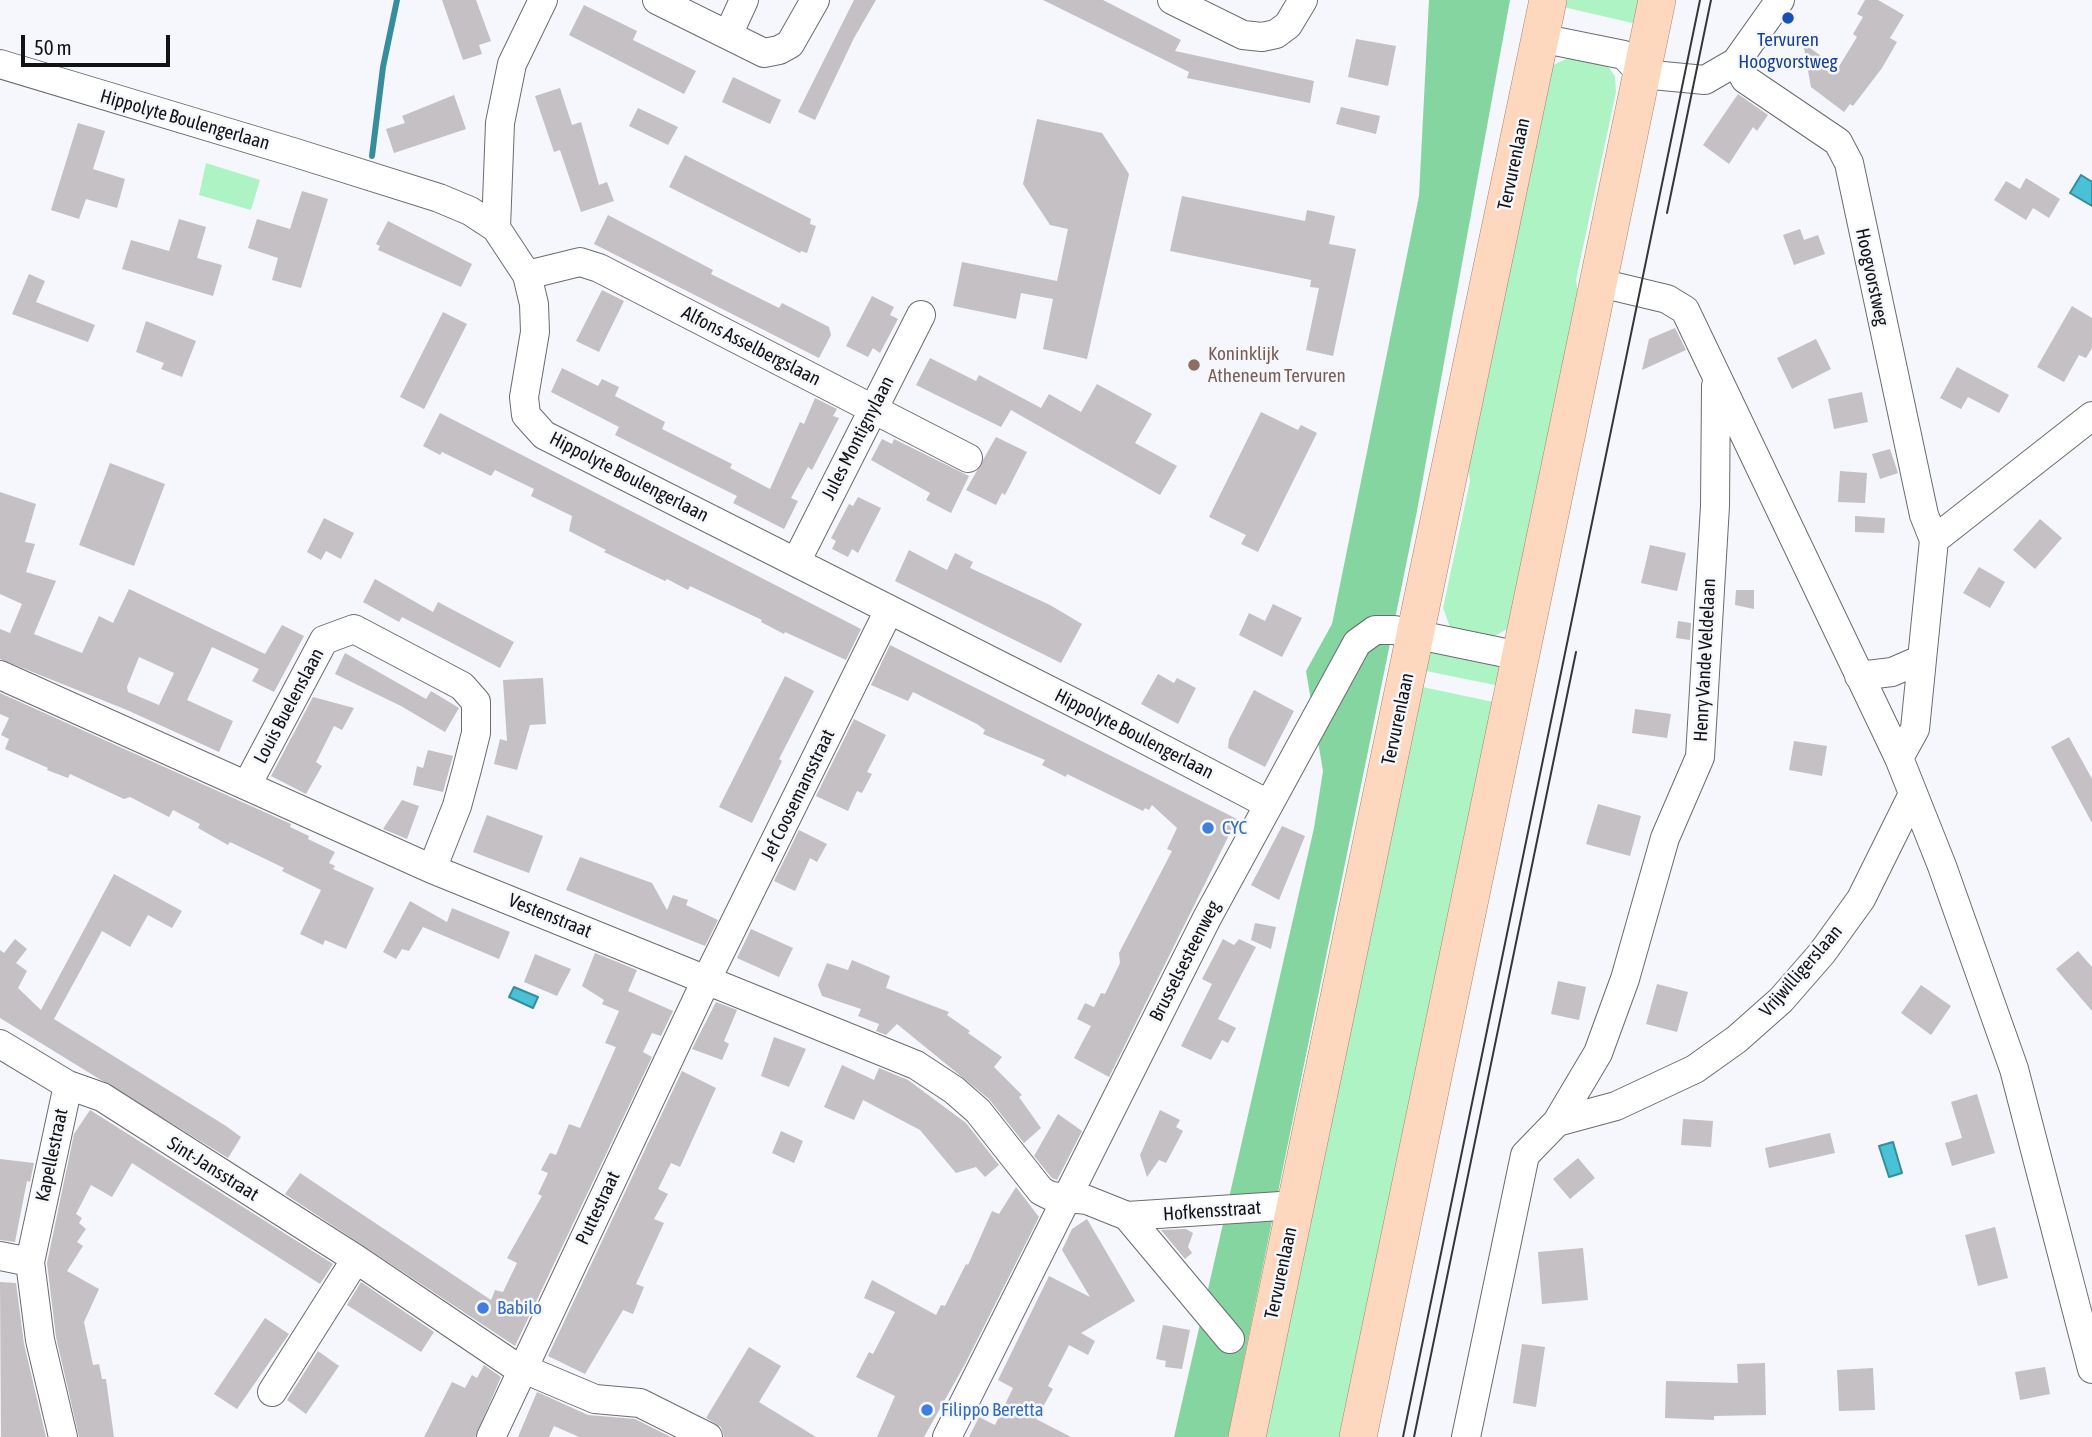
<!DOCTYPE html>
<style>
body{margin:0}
#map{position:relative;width:2092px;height:1437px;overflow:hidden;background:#f5f7fc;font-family:"Asap Condensed",sans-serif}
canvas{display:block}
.scale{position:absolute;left:21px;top:35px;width:149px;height:32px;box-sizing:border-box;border:4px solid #121314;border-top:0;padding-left:9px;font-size:21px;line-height:24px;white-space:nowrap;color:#121314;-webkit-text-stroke:5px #f5f7fc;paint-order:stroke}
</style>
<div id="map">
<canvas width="2092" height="1437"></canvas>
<div class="scale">50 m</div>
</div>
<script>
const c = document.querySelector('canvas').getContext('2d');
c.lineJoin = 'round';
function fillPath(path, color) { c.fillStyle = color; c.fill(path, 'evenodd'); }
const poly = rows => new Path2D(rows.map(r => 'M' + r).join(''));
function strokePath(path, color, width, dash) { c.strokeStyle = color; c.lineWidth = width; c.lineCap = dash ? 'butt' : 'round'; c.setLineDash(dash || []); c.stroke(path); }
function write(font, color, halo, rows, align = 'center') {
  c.font = font + ' "Asap Condensed",sans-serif'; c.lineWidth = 5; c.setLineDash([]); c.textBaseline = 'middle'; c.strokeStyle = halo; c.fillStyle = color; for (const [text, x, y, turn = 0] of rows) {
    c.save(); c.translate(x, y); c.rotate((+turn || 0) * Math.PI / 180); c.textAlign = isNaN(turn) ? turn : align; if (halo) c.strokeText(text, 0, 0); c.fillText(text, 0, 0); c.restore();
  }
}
const green = poly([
 [1560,0,1642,0,1637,24,1559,6],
 [1573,56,1606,64,1615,76,1616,92,1576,280,1580,305,1509,628,1491,638,1450,627,1443,608,1470,481,1468,465,1551,66],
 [206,163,260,180,251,210,199,195],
 [1428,651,1500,664,1500,686,1421,670],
 [1418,686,1498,703,1345,1437,1261,1437]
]);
const forest = poly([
 [1429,0,1510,0,1417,511,1228,1437,1174,1437,1314,828,1323,771,1306,671,1332,624,1419,196]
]);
const water = poly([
 [2081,175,2092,182,2092,206,2070,193,2081,175],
 [514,987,538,997,533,1008,509,997,514,987],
 [1893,1142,1902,1173,1889,1177,1879,1146,1893,1142]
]);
const stream = poly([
 [372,156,383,67,397,0]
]);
const building = poly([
 [442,0,476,0,491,41,479,45,482,54,463,60],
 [854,0,876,0,854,38,815,120,798,112],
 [1043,0,1103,0,1181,40,1175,51,1314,81,1310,103,1187,78,1189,72],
 [1865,0,1878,0,1904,15,1890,38,1897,42,1882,68,1853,106,1850,104,1844,112,1811,87,1803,43,1838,68,1857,37,1853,34,1863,17,1857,14],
 [584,5,637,31,633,40,696,71,684,94,569,35],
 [1356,39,1396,46,1388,86,1348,77],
 [733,77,781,100,770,124,722,102],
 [560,88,572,125,581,122,599,185,607,182,614,201,581,212,560,150,554,152,535,96],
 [1738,94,1768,115,1757,131,1753,127,1729,164,1703,145],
 [454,95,466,129,394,153,386,129,405,123,402,116],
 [1341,107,1380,116,1376,134,1336,124],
 [638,108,678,127,668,145,629,126],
 [1037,119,1102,133,1129,174,1087,359,1043,349,1053,299,1021,293,1016,319,953,306,962,262,1057,281,1068,229,1050,225,1023,184],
 [78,123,105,131,93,169,125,179,117,208,86,199,79,219,51,210],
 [685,155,811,219,810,224,816,226,807,253,801,251,800,253,669,187],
 [2026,178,2060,199,2049,218,2033,208,2026,220,1994,200,2006,181,2020,189],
 [302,191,328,199,301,288,272,280,278,258,248,248,257,219,290,229],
 [1182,196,1305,221,1307,210,1335,216,1329,244,1356,249,1333,356,1306,350,1319,288,1310,287,1311,280,1170,251],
 [608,215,713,270,711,274,779,308,782,303,829,327,831,335,819,358,594,244],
 [179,219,206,227,197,258,222,265,213,296,122,269,131,240,169,251],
 [388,221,472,264,461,287,378,250,380,246,376,244],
 [1800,229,1804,240,1818,235,1825,254,1794,265,1783,235],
 [29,274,45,281,36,302,95,325,88,342,12,314],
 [602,290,624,301,599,352,576,341],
 [872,296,894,307,890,315,898,319,880,353,873,348,868,357,846,346],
 [2072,306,2092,318,2092,348,2086,358,2079,355,2064,382,2037,367],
 [443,312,467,324,424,409,400,397],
 [146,321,196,341,182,377,161,369,164,363,136,352],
 [1675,328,1686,350,1642,370,1649,339],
 [1816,339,1831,369,1792,389,1777,358],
 [930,358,976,381,979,375,1041,408,1049,394,1081,412,1097,384,1152,414,1135,443,1177,466,1160,495,1011,410,1001,427,916,385],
 [1957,367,2009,395,1999,413,1968,397,1961,409,1940,398],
 [562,368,598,386,602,379,619,387,615,396,665,422,662,429,732,464,730,468,770,489,800,422,804,424,815,398,837,409,833,416,839,418,812,470,808,467,791,498,798,501,784,529,733,503,737,496,615,435,619,427,551,392],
 [1862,392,1868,422,1834,429,1828,399],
 [1261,412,1298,430,1301,425,1317,433,1258,552,1241,544,1246,535,1209,517],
 [440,413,861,629,846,660,785,632,784,634,761,622,762,620,690,586,688,590,667,579,665,581,604,552,606,550,569,531,572,516,531,496,534,489,495,470,491,476,442,452,440,455,423,446],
 [996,437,1027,452,1005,495,1002,493,996,505,966,490],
 [882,439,892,444,894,439,969,476,951,513,926,500,930,493,871,460],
 [1890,449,1898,473,1880,479,1872,454],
 [110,463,165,484,134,566,79,545],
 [1840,471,1867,473,1865,503,1838,502],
 [0,492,36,504,25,542,35,544,26,572,56,581,34,634,82,653,99,616,113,623,129,589,265,654,282,625,304,636,274,692,252,681,259,669,212,647,187,700,233,721,219,752,127,710,0,659,0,629,10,633,22,604,0,594],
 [139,657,174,673,159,705,128,692,127,687],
 [858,497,881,508,858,553,852,549,848,557,832,549,836,541,831,538,849,504,853,506],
 [1855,516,1885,518,1884,533,1855,532],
 [324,518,354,533,341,559,326,551,321,560,307,552],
 [2040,519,2062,538,2035,569,2013,550],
 [1650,545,1686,553,1677,591,1641,583],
 [909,550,947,570,955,553,973,562,970,568,1050,605,1082,624,1061,663,895,581],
 [1979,567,2005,582,1990,608,1963,593],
 [375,579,433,612,438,602,514,642,500,668,402,617,399,622,363,602],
 [1736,590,1754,590,1754,609,1735,605],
 [1273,604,1302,618,1282,657,1239,635,1249,613,1265,621],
 [1678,621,1691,623,1690,640,1676,638],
 [890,645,1237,819,1109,1077,1074,1058,1091,1026,1077,1019,1085,1003,1094,1007,1101,993,1105,994,1120,963,1119,953,1172,851,1167,849,1177,828,1152,805,1149,810,1145,808,1143,811,1067,774,1066,777,1042,765,1045,760,983,734,985,730,977,724,913,692,908,701,871,685],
 [345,653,426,699,431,691,459,708,445,732,401,706,335,674],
 [1158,674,1174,683,1177,678,1196,688,1178,724,1141,704],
 [785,676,814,691,779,759,782,761,752,823,719,807],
 [543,678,546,724,530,725,517,770,494,764,500,739,507,741,503,680],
 [1254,690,1294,711,1265,767,1228,748,1229,739],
 [0,693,291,824,290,827,309,836,308,839,335,852,329,863,335,866,333,869,374,888,346,949,325,940,323,945,300,934,321,890,282,871,284,868,230,842,228,845,198,828,200,824,173,810,169,817,130,797,124,799,70,774,68,778,47,770,48,768,5,749,9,739,1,735,9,718,0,714],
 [313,697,354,708,342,730,334,726,316,762,322,766,306,794,271,776],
 [1635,709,1671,714,1667,738,1632,733],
 [854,719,886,735,867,772,872,774,862,793,857,791,848,811,816,796],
 [2069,737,2092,779,2092,823,2051,747],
 [1794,741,1827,746,1822,776,1789,770],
 [428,750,453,756,443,792,413,785,417,766,423,768],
 [402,800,419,806,407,839,383,829],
 [1598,804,1641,816,1630,856,1586,844],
 [487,815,543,836,529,873,473,852],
 [1282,826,1305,836,1279,900,1251,885],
 [799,830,827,844,817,862,810,858,795,891,774,881],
 [580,857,652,883,667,910,673,895,688,900,686,905,718,920,705,946,566,890],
 [114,874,182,911,172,928,148,915,130,947,102,931,54,1019,226,1126,241,1137,228,1158,0,1018,0,950,4,953,15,939,27,949,16,963,27,971,18,988,41,1010],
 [410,901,447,922,452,908,510,932,499,959,423,927,409,951,402,949,396,959,383,952],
 [1255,923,1276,927,1271,949,1251,940],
 [751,929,793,948,779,977,737,958],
 [1223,939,1234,945,1239,939,1256,947,1218,1019,1236,1028,1228,1043,1222,1040,1211,1060,1181,1046,1212,984,1202,979],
 [2078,951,2092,967,2092,1011,2056,969],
 [595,953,637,970,628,991,673,1011,661,1036,652,1033,643,1052,652,1057,515,1346,285,1194,300,1173,491,1300,495,1290,503,1292,517,1263,507,1258,542,1196,538,1194,548,1173,541,1170,550,1153,556,1155,569,1124,580,1128,616,1047,605,1043,619,1011,602,1004,604,1000,582,986],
 [535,954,571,969,557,996,524,982],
 [852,960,890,976,886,988,949,1012,947,1015,970,1031,968,1033,1002,1057,994,1067,1022,1095,1019,1097,1041,1128,1024,1143,989,1099,897,1024,886,1035,876,1031,879,1024,858,1016,861,1009,822,996,818,985,827,963,848,970],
 [1558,981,1586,987,1579,1020,1551,1014],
 [1657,984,1688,992,1677,1032,1646,1024],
 [1921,985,1951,1006,1931,1035,1901,1013],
 [716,1002,737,1010,724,1041,729,1044,722,1060,692,1049],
 [774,1037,806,1049,789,1087,761,1076],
 [842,1065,874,1080,879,1068,908,1080,966,1123,999,1165,985,1177,976,1167,956,1173,920,1130,863,1100,854,1120,824,1107],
 [682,1071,716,1088,680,1167,671,1163,658,1189,668,1194,654,1219,664,1223,636,1284,644,1287,633,1314,623,1310,585,1374,548,1356],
 [1977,1094,1995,1153,1952,1166,1945,1143,1962,1138,1951,1102],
 [90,1110,333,1264,320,1284,132,1163,112,1197,91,1185,76,1214,82,1218,79,1223,86,1229,77,1242,83,1246,67,1271,99,1289,84,1322,93,1365,99,1364,102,1379,106,1379,114,1437,79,1437,56,1337,47,1263,74,1134],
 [1160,1110,1180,1120,1176,1127,1183,1131,1166,1163,1159,1160,1147,1177,1140,1155],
 [1058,1114,1082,1131,1057,1180,1052,1178,1034,1156],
 [1683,1119,1713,1121,1711,1147,1681,1145],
 [781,1131,803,1141,794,1163,772,1153],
 [1830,1133,1835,1153,1769,1168,1765,1148],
 [1578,1158,1595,1178,1570,1199,1553,1179],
 [0,1159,34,1163,30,1182,27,1181,15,1242,0,1240],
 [1016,1187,1039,1217,965,1364,924,1437,877,1437,895,1396,856,1377,869,1352,873,1354,895,1312,864,1298,872,1280,936,1315,941,1305,945,1306,966,1264,968,1265,992,1211,999,1214],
 [1087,1219,1135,1301,1081,1333,1095,1341,1088,1355,1069,1345,1048,1386,1053,1389,1036,1419,1071,1437,969,1437,979,1417,995,1425,1013,1388,998,1380,1049,1276,1090,1297,1062,1250,1072,1229],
 [1995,1227,2008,1278,1978,1286,1965,1235],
 [1186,1229,1193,1233,1188,1247,1192,1253,1185,1259,1161,1230],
 [1583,1248,1588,1300,1542,1304,1538,1252],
 [0,1282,16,1283,24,1344,46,1437,1,1437],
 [361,1282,434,1332,421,1352,347,1305],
 [265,1318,289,1334,237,1409,214,1394],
 [1163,1325,1190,1330,1182,1369,1165,1367,1166,1361,1156,1359],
 [1522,1344,1545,1347,1536,1407,1513,1403],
 [749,1347,781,1366,759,1402,816,1437,724,1437,721,1427,706,1418],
 [318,1351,339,1366,306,1414,287,1400],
 [1765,1363,1766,1415,1714,1416,1714,1420,1665,1418,1666,1381,1738,1383,1737,1364],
 [484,1365,501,1377,475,1437,424,1437,452,1382,465,1388,472,1375,477,1378],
 [2045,1367,2050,1394,2020,1400,2015,1372],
 [1873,1368,1875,1410,1839,1411,1837,1370],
 [537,1392,588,1415,635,1419,671,1437,579,1437,554,1426,549,1437,518,1437]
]);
const minor = poly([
 [657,0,764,53,779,50,790,44,815,0],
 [1172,0,1243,35,1262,37,1276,34,1288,25,1303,0],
 [728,35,744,0],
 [1540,38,1624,55,1642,74,1705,80,1736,62,1780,0],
 [1736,62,1745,79,1838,142,1849,163,1924,515,1934,540],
 [0,64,296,153,439,198,470,211,496,228,527,275,534,304,535,332,524,397,526,415,544,435,1098,715,1268,804],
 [496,228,500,123,512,64,543,0],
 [527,275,580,262,599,268,968,458],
 [1600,283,1667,299,1685,310,1899,758,1942,866,2014,1069,2092,1369],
 [796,562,921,315],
 [0,675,432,869,916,1065,954,1090,978,1111,1041,1191,1051,1196,1087,1200,1127,1216,1230,1339],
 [1859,676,1892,672,1922,659],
 [1899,758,1915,729,1934,540,2092,416],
 [247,785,324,640,354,629,462,686,476,702,476,733,467,769,457,806,432,869],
 [0,1044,68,1085,102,1097,356,1259,522,1371],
 [1557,1122,1616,1106,1695,1069,1737,1039,1781,1000,1822,953,1861,899,1913,794],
 [1127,1216,1296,1205],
 [0,1256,30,1262],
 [522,1371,531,1372,595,1399,640,1403,708,1437],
 [272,1392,356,1259],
 [63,1437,40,1340,30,1262,68,1085],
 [491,1437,701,991,889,610],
 [947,1437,1207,918,1357,643,1375,630,1394,630,1520,656],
 [1466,1437,1525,1155,1557,1122,1598,1053,1625,979,1665,838,1700,757,1715,506,1716,386]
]);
const major = poly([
 [1247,1437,1548,0],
 [1358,1437,1657,0]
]);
const tram = poly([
 [1667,213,1711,0],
 [1403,1437,1700,0],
 [1414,1437,1576,652]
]);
const markers = [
 [1788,18,7,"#1a4fb4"],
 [1194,365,7,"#8d6e63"],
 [1208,828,7,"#3f7fe0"],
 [483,1308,7,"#3f7fe0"],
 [927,1410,7,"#3f7fe0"]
];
const transitNames = [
 ["Tervuren",1788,40],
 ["Hoogvorstweg",1788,62]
];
const streetNames = [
 ["Hippolyte Boulengerlaan",185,120,16],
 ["Tervurenlaan",1514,164,-78],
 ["Hoogvorstweg",1872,277,78],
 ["Alfons Asselbergslaan",751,346,27],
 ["Jules Montignylaan",858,438,-63],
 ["Hippolyte Boulengerlaan",629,477,27],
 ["Henry Vande Veldelaan",1705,660,-87],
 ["Louis Buelenslaan",289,706,-62],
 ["Tervurenlaan",1398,719,-78],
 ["Hippolyte Boulengerlaan",1134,734,27],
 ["Jef Coosemansstraat",798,795,-64],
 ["Vestenstraat",550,916,22],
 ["Brusselsesteenweg",1185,961,-63],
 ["Vrijwilligerslaan",1801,971,-49],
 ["Kapellestraat",52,1155,-78],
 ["Sint-Jansstraat",213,1169,32],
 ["Puttestraat",598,1208,-65],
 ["Hofkensstraat",1212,1211,-4],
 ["Tervurenlaan",1281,1273,-78]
];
const educationNames = [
 ["Koninklijk",1208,354],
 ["Atheneum Tervuren",1208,376]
];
const shopNames = [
 ["CYC",1222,828],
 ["Babilo",497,1308],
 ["Filippo Beretta",941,1410]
];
fillPath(green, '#adf3c4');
fillPath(forest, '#84d5a0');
fillPath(water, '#49c1d7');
strokePath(water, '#388d9c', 2);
strokePath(stream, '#388d9c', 6);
fillPath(building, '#c4c0c4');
strokePath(minor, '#6a6c70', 30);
strokePath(major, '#aa8267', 38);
strokePath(minor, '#fff', 28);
strokePath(major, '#fdd8bf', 37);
strokePath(tram, '#343637', 2);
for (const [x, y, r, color] of markers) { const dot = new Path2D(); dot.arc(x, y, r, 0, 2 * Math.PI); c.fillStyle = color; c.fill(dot); strokePath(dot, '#f5f7fc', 2.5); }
write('19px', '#164399', '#f5f7fc', transitNames);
write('19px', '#121314', '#f5f7fc', streetNames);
write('19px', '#785e54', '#f5f7fc', educationNames, 'left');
write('19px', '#366cbe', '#f5f7fc', shopNames, 'left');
</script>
